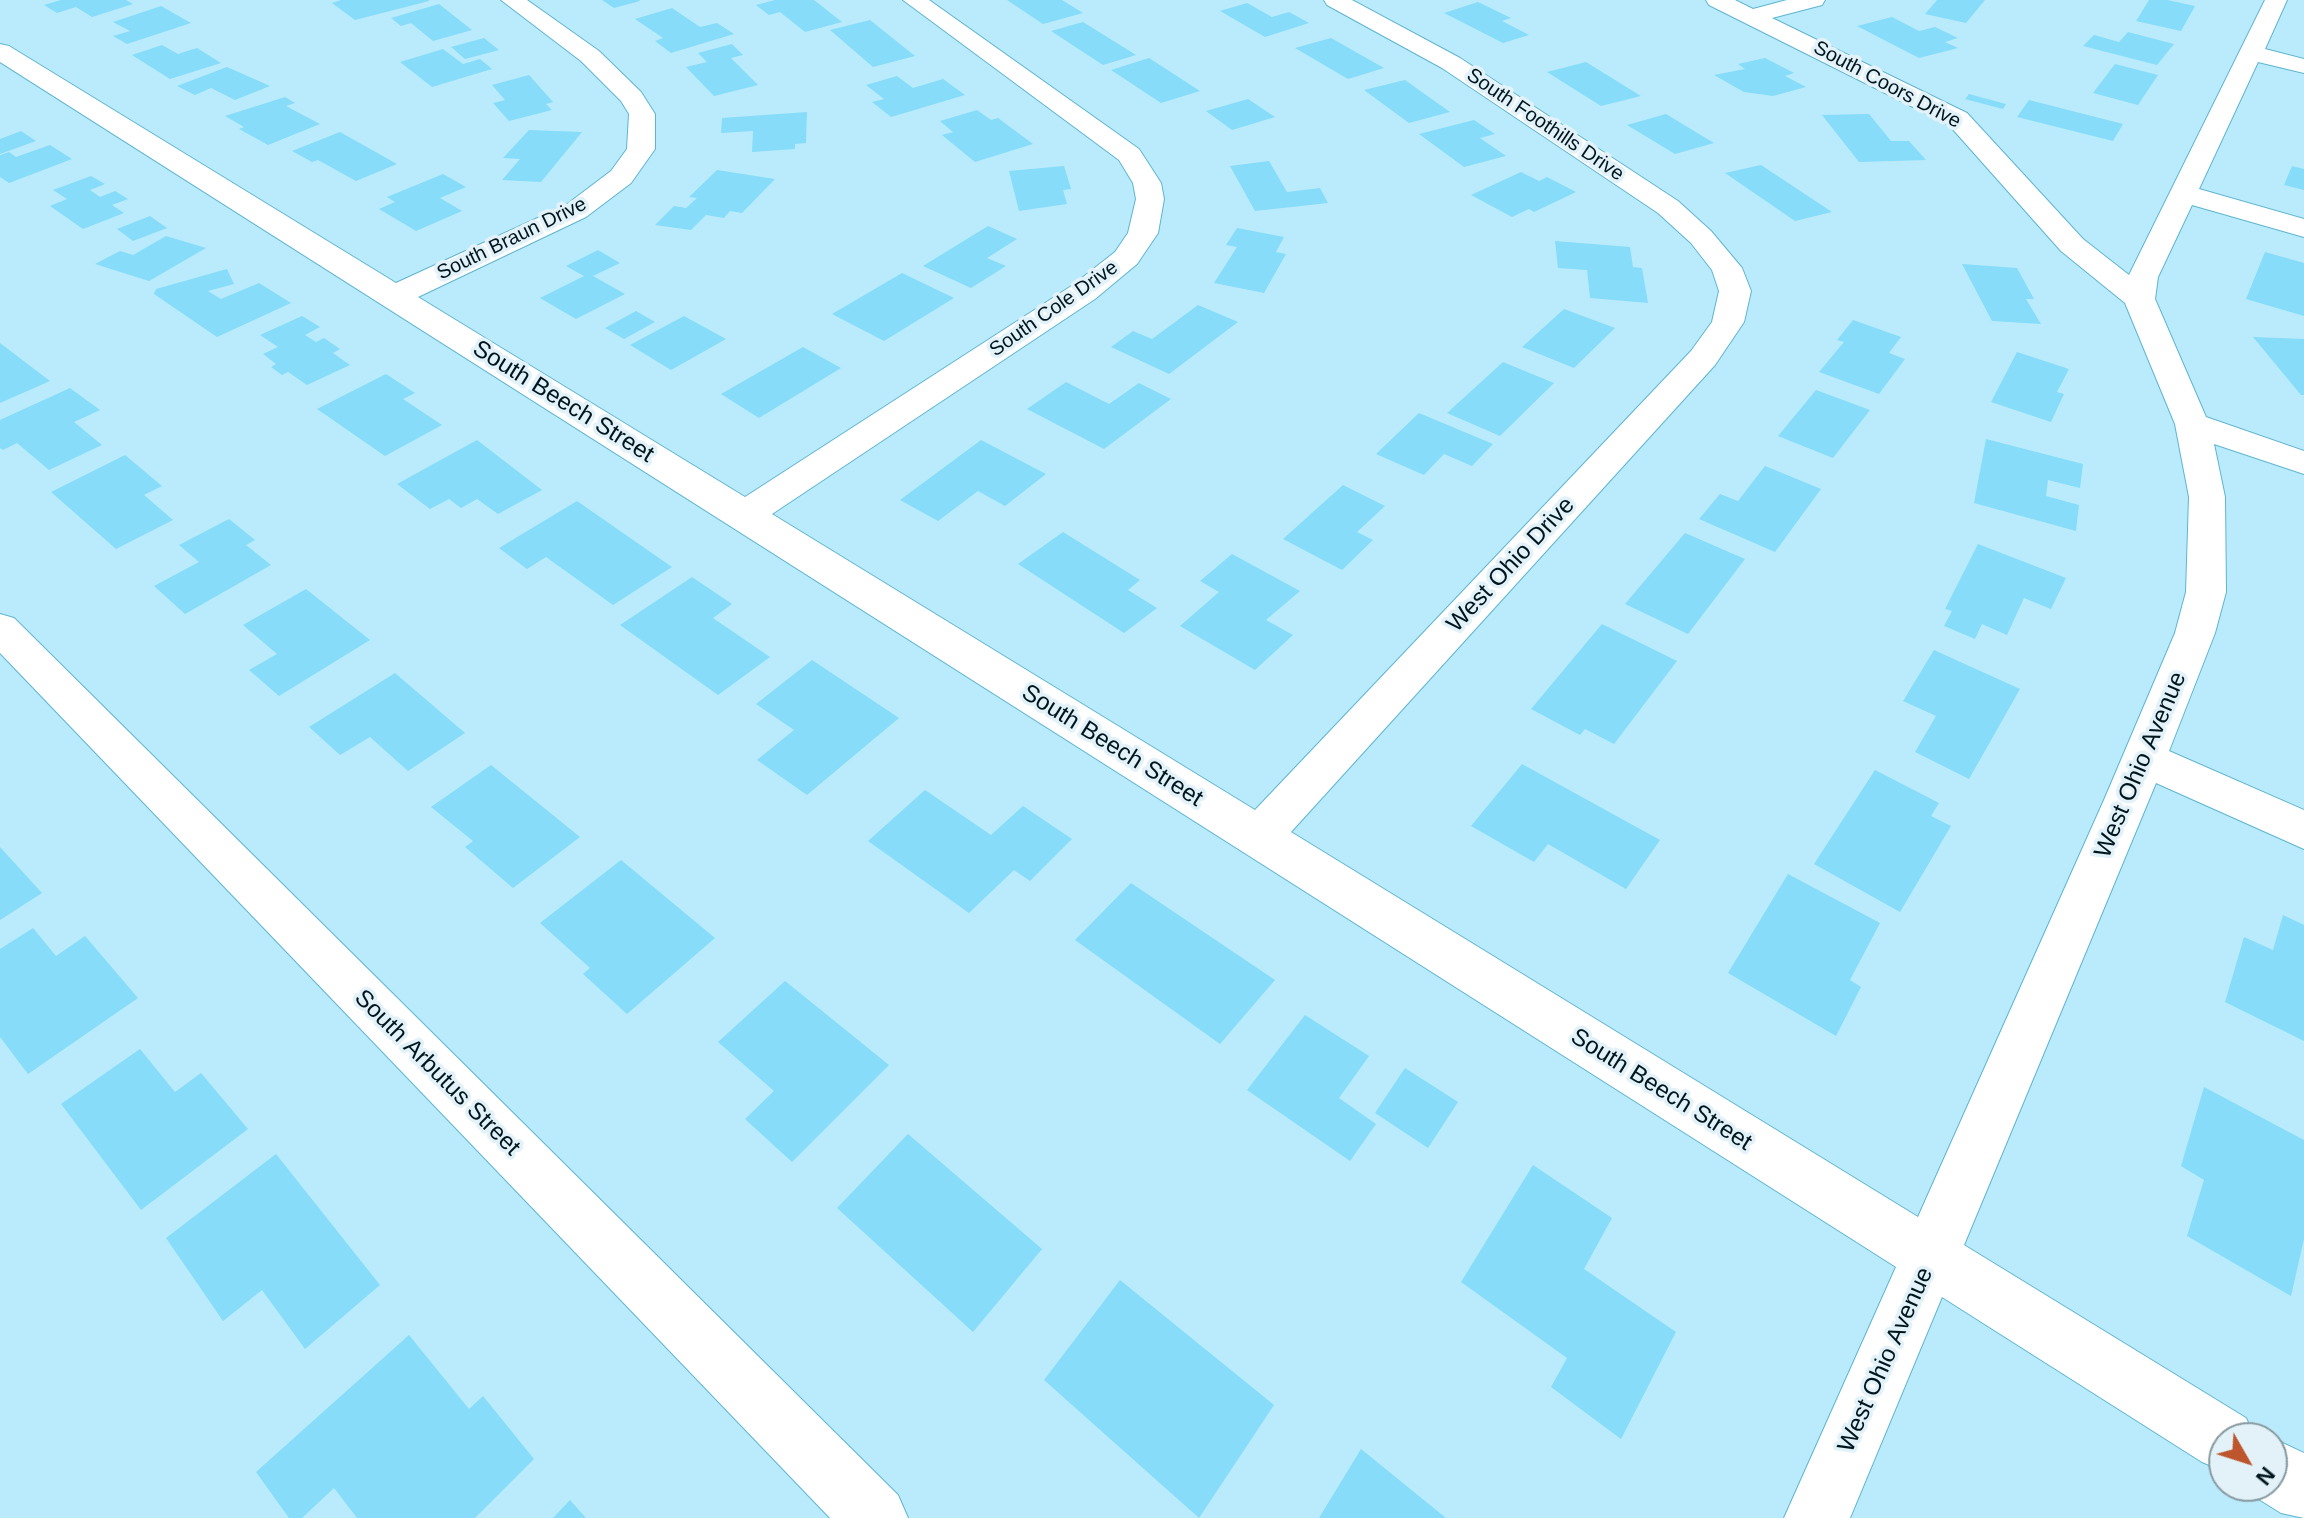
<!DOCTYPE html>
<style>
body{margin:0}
#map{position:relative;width:2304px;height:1518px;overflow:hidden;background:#baebfc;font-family:Arial,sans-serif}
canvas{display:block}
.north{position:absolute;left:2208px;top:1422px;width:80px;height:80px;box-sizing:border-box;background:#e2f2f8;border:2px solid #889aa1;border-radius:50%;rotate:129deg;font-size:22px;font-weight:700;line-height:32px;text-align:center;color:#00161e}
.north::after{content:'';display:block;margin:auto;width:28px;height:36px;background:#bd562c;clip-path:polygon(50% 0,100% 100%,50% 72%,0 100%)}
</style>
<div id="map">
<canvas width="2304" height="1518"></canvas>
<div class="north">N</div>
</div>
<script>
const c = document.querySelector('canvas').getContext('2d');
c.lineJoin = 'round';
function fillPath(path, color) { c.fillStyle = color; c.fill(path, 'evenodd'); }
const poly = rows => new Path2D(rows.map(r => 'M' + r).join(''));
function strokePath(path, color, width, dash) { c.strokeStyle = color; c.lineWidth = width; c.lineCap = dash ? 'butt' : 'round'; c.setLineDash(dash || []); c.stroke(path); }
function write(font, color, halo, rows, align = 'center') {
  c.font = font + ' Arial,sans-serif'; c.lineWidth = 7; c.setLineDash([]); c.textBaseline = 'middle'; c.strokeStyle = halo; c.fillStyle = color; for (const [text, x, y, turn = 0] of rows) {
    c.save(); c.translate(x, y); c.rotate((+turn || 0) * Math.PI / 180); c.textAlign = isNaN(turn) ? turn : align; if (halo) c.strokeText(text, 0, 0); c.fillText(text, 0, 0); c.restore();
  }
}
const building = poly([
 [61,0,126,0,133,4,92,17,76,7,57,13,44,5],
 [341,0,429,0,429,1,355,20,332,3],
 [602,0,639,0,640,1,614,8],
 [775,0,814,0,842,22,805,32,780,12,769,15,756,5],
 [1007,0,1062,0,1083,13,1043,24],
 [1937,0,1985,0,1966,23,1925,14],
 [2149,0,2167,0,2195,6,2181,31,2136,21],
 [1478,2,1511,18,1502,21,1529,35,1503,43,1444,13],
 [1247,3,1272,17,1289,12,1309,23,1265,37,1220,11],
 [439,4,472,30,433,41,411,23,401,26,391,18],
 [161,6,191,23,127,44,113,36,130,31,113,22],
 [672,8,700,27,717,23,734,34,671,53,655,41,663,38,635,19],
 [1892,17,1919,31,1935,27,1958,38,1945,42,1958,48,1919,58,1857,26],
 [870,20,915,56,873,67,830,30],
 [1083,22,1136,55,1103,65,1051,31],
 [2128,32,2174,44,2157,65,2083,46,2094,35,2119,42],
 [484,38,499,50,465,59,451,47],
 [1331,38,1384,68,1348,79,1295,48],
 [732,44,743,55,731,58,758,85,714,96,686,67,707,62,698,53],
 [162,45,178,54,197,48,221,63,170,79,132,55],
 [443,49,463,64,480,59,492,69,432,87,400,62],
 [1149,58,1200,91,1161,103,1111,70],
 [1765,58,1794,73,1785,76,1806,87,1773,96,1744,92,1714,75,1745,69,1738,64],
 [1586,62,1641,96,1601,106,1547,72],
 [2115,64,2158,75,2138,105,2093,93],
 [227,67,270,86,235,100,211,88,195,95,177,86],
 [529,75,553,102,546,104,552,110,509,121,493,103,505,100,492,85],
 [897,76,913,88,943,79,965,95,891,117,872,102,884,99,866,85],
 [1405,80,1450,112,1409,123,1364,90],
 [1969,94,2006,104,2003,109,1965,99],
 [285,97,295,103,286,106,320,124,268,145,239,129,244,127,225,116],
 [1248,99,1275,117,1232,130,1206,111],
 [2029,100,2123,124,2113,141,2017,117],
 [977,110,991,120,998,118,1033,144,975,162,942,135,953,132,940,121],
 [807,112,806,143,795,144,795,149,752,152,753,131,721,133,722,118],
 [1666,114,1714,143,1675,154,1627,125],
 [1869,114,1891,141,1909,141,1926,160,1859,162,1822,115],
 [1474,120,1495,134,1480,138,1506,156,1464,167,1419,134],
 [529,130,582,132,541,182,502,180,520,159,503,158],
 [21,131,36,141,0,154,0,139],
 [340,132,397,164,356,181,318,160,312,162,292,151],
 [50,145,72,159,9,183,0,177,0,155,9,152,16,157],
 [1269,161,1287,192,1320,188,1328,203,1255,211,1230,166],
 [1761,165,1832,212,1795,221,1725,173],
 [1064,166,1071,189,1063,190,1067,204,1019,211,1009,171],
 [2292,166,2304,169,2304,190,2284,185],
 [717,170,775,179,742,213,730,211,724,218,706,215,691,230,655,225,674,206,686,208,697,198,689,197],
 [1521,172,1539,181,1547,177,1576,192,1534,212,1529,209,1512,217,1471,195],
 [443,174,466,187,440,198,462,211,416,231,379,209,395,202,387,197],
 [91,176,105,184,90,190,100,197,115,191,128,199,112,205,124,213,83,229,50,206,67,199,53,190],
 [150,216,167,228,133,241,117,229],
 [988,226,1017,239,987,258,1006,266,971,288,923,266],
 [1237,228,1284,237,1276,252,1286,254,1264,293,1214,283,1237,247,1226,245],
 [166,236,206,248,149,281,95,264,120,251,133,255],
 [1555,241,1630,247,1633,267,1642,268,1648,303,1590,298,1587,270,1558,268],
 [598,250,620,263,593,276,625,294,576,319,540,298,584,276,566,266],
 [2265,252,2304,263,2304,316,2246,299],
 [1962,264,2017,268,2034,299,2026,299,2041,324,1992,321],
 [227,269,234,284,208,291,221,299,259,283,291,303,217,337,154,294,156,289],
 [902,273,954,298,884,341,832,314],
 [1198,305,1238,322,1169,374,1111,347,1133,331,1152,339],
 [1564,309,1615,328,1574,368,1522,347],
 [636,311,655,322,624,339,605,328],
 [302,316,320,327,305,335,316,342,324,338,340,349,333,353,350,365,307,385,288,372,282,375,271,367,276,364,263,354,278,347,260,335],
 [684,316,726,339,671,370,630,345],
 [1853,320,1901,337,1889,353,1905,359,1879,394,1819,372,1844,342,1837,340],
 [2253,337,2304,339,2304,395,2301,395],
 [0,343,50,381,0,403],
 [803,347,841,368,759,418,721,394],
 [2017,352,2069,369,2057,392,2064,394,2051,422,1991,402],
 [1503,362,1554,383,1500,436,1447,413],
 [386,374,415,393,403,399,442,425,385,456,317,409],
 [1066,382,1109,404,1139,383,1171,399,1104,449,1027,409],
 [70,388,100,410,74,422,102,445,49,470,17,443,3,450,0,448,0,420],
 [1816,390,1870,410,1833,458,1778,436],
 [1419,413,1493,444,1472,466,1444,454,1424,475,1376,454],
 [1986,439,2083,464,2080,488,2048,480,2046,496,2079,505,2076,531,1974,503],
 [477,440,542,490,498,514,477,499,461,508,449,499,430,509,397,484],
 [981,440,1046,474,1005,506,978,491,938,521,900,500],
 [125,455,162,486,144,495,173,520,116,549,51,492],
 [1765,466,1821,489,1775,552,1699,519,1720,494,1738,501],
 [1343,485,1385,506,1357,532,1373,540,1342,570,1283,539],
 [577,501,672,567,613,605,546,557,527,569,499,548],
 [229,519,255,540,246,545,271,565,185,614,154,586,199,562,179,545],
 [1063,532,1140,580,1128,590,1157,608,1124,633,1018,564],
 [1685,533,1745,559,1688,634,1625,604],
 [1978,544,2066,578,2051,609,2024,598,2007,635,1982,624,1975,639,1944,626,1952,611,1945,609],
 [1232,554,1300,591,1266,620,1293,635,1255,670,1180,626,1219,592,1200,581],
 [692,577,732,604,713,618,770,657,718,695,620,625],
 [306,589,370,640,279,696,249,670,277,654,243,625],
 [1602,624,1677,661,1614,744,1585,729,1580,735,1531,709],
 [1934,650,2020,689,1969,779,1915,752,1936,716,1903,701],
 [812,660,899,718,807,795,757,760,794,730,756,704],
 [395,673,465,733,408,771,370,737,340,755,309,727],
 [1522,764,1660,840,1626,889,1548,844,1534,862,1471,826],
 [491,765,580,837,513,888,465,847,473,841,431,807],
 [1875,770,1939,803,1931,816,1951,826,1900,912,1814,864],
 [925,790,991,835,1023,806,1072,839,1030,881,1014,870,969,913,868,841],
 [0,847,42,893,0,920],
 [621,860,715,938,627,1014,583,974,590,968,540,923],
 [1788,874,1880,923,1850,980,1861,987,1836,1036,1728,973],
 [1131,883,1275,980,1220,1044,1075,940],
 [2283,915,2304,925,2304,1041,2225,1002,2244,937,2273,950],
 [33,928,56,956,85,936,138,998,28,1074,0,1037,0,949],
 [785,981,889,1065,792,1162,745,1119,774,1091,718,1042],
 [1305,1015,1369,1056,1339,1098,1376,1124,1350,1161,1247,1090],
 [140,1049,175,1092,201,1073,248,1129,141,1210,61,1104],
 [1405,1068,1458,1102,1428,1148,1375,1113],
 [2204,1087,2304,1140,2304,1239,2291,1296,2187,1236,2204,1180,2181,1166],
 [908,1134,1042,1249,973,1332,837,1208],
 [276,1154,380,1285,305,1349,262,1290,223,1321,166,1238],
 [1533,1165,1612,1218,1584,1269,1676,1332,1621,1439,1551,1387,1567,1358,1461,1282],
 [1120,1280,1274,1405,1199,1518,1044,1380],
 [409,1335,469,1409,483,1396,534,1459,475,1518,357,1518,334,1488,302,1518,289,1518,256,1472],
 [1361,1449,1446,1518,1319,1518],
 [570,1500,586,1518,553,1518]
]);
const street = poly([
 [501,0,527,0,599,51,641,92,655,114,655,149,631,183,586,217,418,297,745,497,1073,285,1115,252,1128,233,1136,199,1133,183,1119,160,903,0,929,0,1139,149,1161,183,1164,199,1158,233,1137,264,1095,299,772,514,1255,810,1691,351,1712,322,1719,291,1712,270,1691,243,1658,213,1442,68,1327,5,1324,0,1352,0,1460,58,1678,201,1711,231,1742,268,1751,291,1744,322,1715,365,1291,832,1918,1217,2104,800,2175,633,2186,592,2189,497,2175,424,2125,303,2061,251,1949,125,1709,5,1706,0,1735,0,1753,9,1787,0,1825,0,1822,5,1772,18,1967,113,2083,239,2129,275,2265,0,2287,0,2265,49,2304,59,2304,73,2258,62,2199,189,2304,219,2304,237,2192,205,2158,277,2155,299,2206,417,2304,451,2304,474,2214,444,2225,497,2226,592,2215,633,2169,751,2304,810,2304,849,2156,783,1964,1245,2246,1418,2255,1438,2224,1438,2224,1471,2202,1462,1942,1297,1850,1518,1784,1518,1896,1267,0,62,0,44,9,46,396,283,566,205,611,171,627,149,629,114,621,101,581,61,501,0],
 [0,614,14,618,898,1495,908,1518,830,1518,0,653,0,614],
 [2272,1438,2304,1453,2304,1518,2281,1513,2249,1493,2247,1486,2272,1486,2272,1438]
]);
const farStreetnames = [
 ["South Coors Drive",1887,85,28],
 ["South Foothills Drive",1545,125,34],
 ["South Braun Drive",512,239,-26],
 ["South Cole Drive",1054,309,-35]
];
const streetNames = [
 ["South Beech Street",563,402,32],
 ["West Ohio Drive",1511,565,-47],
 ["South Beech Street",1112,746,32],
 ["West Ohio Avenue",2141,765,-67],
 ["South Arbutus Street",437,1073,45],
 ["South Beech Street",1661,1090,32],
 ["West Ohio Avenue",1886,1360,-66]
];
fillPath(building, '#86dcf9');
strokePath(street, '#5eb5d0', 2);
fillPath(street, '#fff');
write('20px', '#00161e', '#e2f2f8', farStreetnames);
write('24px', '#00161e', '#e2f2f8', streetNames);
</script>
